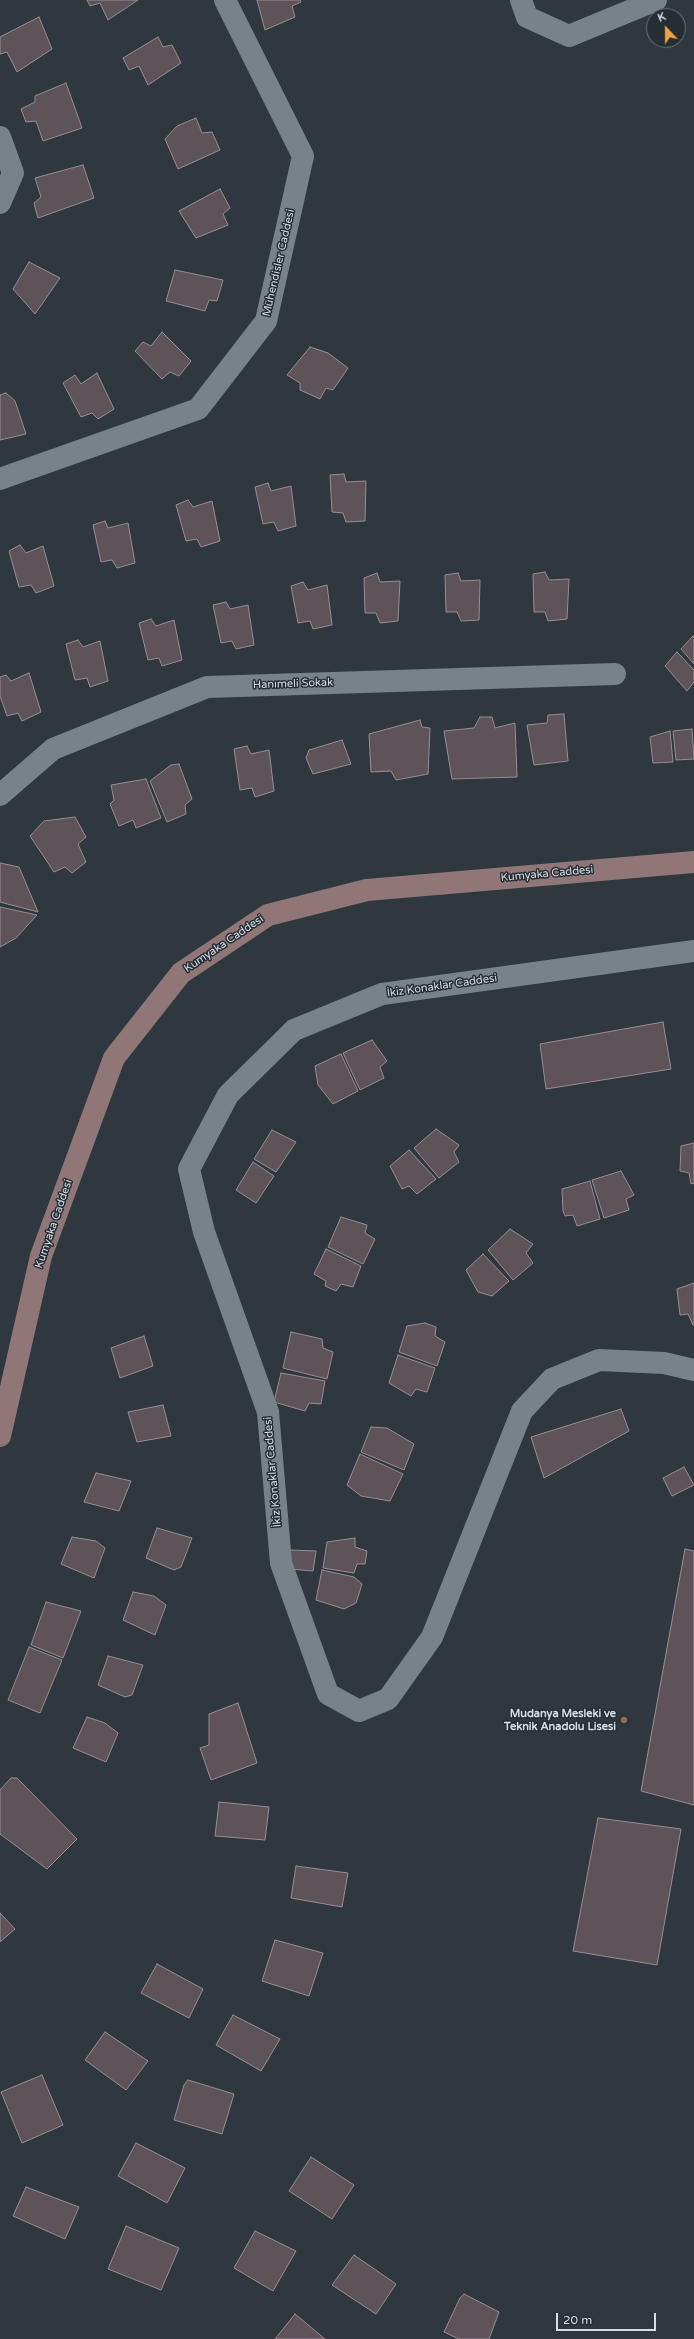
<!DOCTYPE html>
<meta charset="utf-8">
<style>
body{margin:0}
#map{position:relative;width:694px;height:2339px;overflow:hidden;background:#2f383f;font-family:"Varela Round",sans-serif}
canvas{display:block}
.north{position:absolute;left:646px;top:8px;width:40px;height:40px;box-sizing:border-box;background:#252e35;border:1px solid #6d747a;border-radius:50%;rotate:338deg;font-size:11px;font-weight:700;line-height:16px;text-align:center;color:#d8dde2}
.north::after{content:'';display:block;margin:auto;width:14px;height:18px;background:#f3a442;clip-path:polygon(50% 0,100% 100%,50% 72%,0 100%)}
.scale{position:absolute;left:556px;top:2313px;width:100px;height:18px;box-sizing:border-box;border:2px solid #d8dde2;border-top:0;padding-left:5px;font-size:12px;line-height:14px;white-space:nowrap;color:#d8dde2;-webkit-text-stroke:3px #252e35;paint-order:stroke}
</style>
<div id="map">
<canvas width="694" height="2339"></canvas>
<div class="north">K</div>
<div class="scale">20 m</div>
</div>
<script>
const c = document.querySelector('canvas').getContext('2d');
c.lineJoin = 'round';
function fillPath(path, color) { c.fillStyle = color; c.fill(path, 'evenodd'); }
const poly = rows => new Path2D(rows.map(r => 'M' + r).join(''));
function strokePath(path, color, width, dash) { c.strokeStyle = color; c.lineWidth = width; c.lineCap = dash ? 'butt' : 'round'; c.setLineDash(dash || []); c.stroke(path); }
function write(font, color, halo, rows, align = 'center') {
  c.font = font + ' "Varela Round",sans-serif'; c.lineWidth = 3; c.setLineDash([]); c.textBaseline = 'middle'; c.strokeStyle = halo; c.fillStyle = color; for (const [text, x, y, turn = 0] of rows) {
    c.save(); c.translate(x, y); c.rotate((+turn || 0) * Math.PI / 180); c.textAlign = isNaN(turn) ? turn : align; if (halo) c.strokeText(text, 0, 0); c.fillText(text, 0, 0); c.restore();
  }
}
const building = poly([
 [87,0,138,0,108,20,100,3,90,6,87,0],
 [257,0,300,0,301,2,292,6,295,17,265,30,257,0],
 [39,17,52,49,17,72,7,52,0,54,0,37,39,17],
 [158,37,163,47,172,45,181,63,148,85,139,66,129,70,123,58,158,37],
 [66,83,82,128,43,141,36,121,26,122,21,109,35,102,35,96,66,83],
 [196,118,202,133,212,132,220,150,178,169,165,139,177,126,196,118],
 [83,165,94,198,38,218,34,203,41,197,35,178,83,165],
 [220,189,230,208,223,214,228,225,196,238,179,211,220,189],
 [29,262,60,278,35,314,13,289,29,262],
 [175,270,223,280,217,301,209,300,205,311,166,301,175,270],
 [162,332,191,361,179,376,170,372,162,379,135,351,143,342,151,346,162,332],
 [310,347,328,353,348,368,333,390,326,388,320,399,300,390,300,383,287,375,310,347],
 [97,373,114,409,98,419,92,413,81,417,63,383,75,375,81,384,97,373],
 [6,393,15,401,26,434,0,440,0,395,6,393],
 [344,474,346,482,366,481,365,521,346,522,343,513,332,512,330,475,344,474],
 [268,483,271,491,291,486,296,526,278,531,274,522,263,524,255,487,268,483],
 [188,500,193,507,212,501,220,541,201,547,197,539,186,541,176,505,188,500],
 [105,521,108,528,128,523,135,563,117,568,112,560,101,562,93,525,105,521],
 [20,545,26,553,43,546,54,586,36,593,31,585,19,587,9,551,20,545],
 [545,572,549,580,569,579,567,619,548,621,545,612,534,612,533,574,545,572],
 [377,573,380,582,400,581,398,621,380,623,376,613,365,613,364,578,377,573],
 [458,573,461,581,480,580,479,620,461,621,457,612,446,612,445,575,458,573],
 [303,582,308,590,327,585,332,625,313,629,310,621,298,623,291,586,303,582],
 [226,602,230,609,248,605,254,645,236,649,232,641,221,643,213,605,226,602],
 [151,619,156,626,174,620,182,660,162,666,159,658,148,660,139,623,151,619],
 [693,636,694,637,694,664,681,649,693,636],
 [78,640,83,647,100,641,108,681,90,687,87,678,75,680,66,644,78,640],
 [677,652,694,670,694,682,687,691,665,666,677,652],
 [29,673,41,712,22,721,18,713,7,716,0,696,0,677,6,675,11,681,29,673],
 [564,714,568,761,534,765,527,725,547,723,548,715,564,714],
 [480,717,492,717,495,728,515,723,517,777,452,779,444,731,474,728,480,717],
 [420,720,422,727,430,728,428,774,396,780,391,771,371,772,369,734,420,720],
 [692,729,694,759,676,760,673,731,692,729],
 [670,731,673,762,653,763,650,737,670,731],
 [342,740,351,764,313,774,306,758,309,750,342,740],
 [247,746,251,754,269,750,274,791,255,797,252,788,240,790,234,749,247,746],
 [179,764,192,799,185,805,186,814,167,822,150,781,171,765,179,764],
 [146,779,161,818,136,828,133,820,119,826,110,804,114,800,111,785,146,779],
 [75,817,86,837,78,844,86,862,72,873,65,867,54,872,30,836,44,821,75,817],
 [0,863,19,867,38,912,0,902,0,863],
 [0,907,37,915,16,938,0,947,0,907],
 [663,1022,671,1069,546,1089,540,1044,663,1022],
 [372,1040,387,1061,380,1067,384,1078,360,1090,343,1053,372,1040],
 [341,1054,358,1091,333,1104,318,1085,315,1066,341,1054],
 [436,1129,459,1145,454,1152,459,1162,439,1178,414,1148,436,1129],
 [272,1130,296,1142,276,1172,254,1159,272,1130],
 [694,1143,694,1183,691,1184,689,1173,680,1171,681,1146,694,1143],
 [409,1150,436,1179,417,1194,409,1186,402,1189,390,1166,409,1150],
 [253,1162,274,1176,256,1203,236,1190,253,1162],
 [621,1171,634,1195,626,1199,629,1210,604,1218,592,1180,621,1171],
 [590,1181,600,1219,577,1226,573,1215,565,1216,563,1211,562,1189,590,1181],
 [341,1217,367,1225,365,1233,375,1239,363,1264,328,1247,341,1217],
 [510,1229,533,1244,526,1253,533,1263,513,1280,488,1250,510,1229],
 [326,1249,361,1266,353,1287,341,1284,336,1291,325,1286,326,1281,314,1274,326,1249],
 [483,1254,509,1281,492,1296,478,1292,466,1270,483,1254],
 [694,1283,694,1325,693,1325,688,1314,680,1315,677,1289,694,1283],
 [425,1323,436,1327,435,1336,445,1342,437,1366,399,1352,407,1326,425,1323],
 [291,1332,322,1339,323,1348,333,1352,327,1379,283,1368,291,1332],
 [144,1336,153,1366,120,1378,111,1348,144,1336],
 [398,1355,435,1368,427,1392,416,1389,411,1396,389,1383,398,1355],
 [281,1373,325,1381,321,1404,309,1403,305,1411,274,1402,281,1373],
 [163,1405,171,1436,137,1442,128,1412,163,1405],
 [621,1409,629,1431,544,1478,531,1437,621,1409],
 [371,1427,387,1428,414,1444,404,1470,361,1452,371,1427],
 [360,1454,403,1474,390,1501,361,1496,347,1485,360,1454],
 [684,1467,694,1485,672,1496,663,1478,684,1467],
 [96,1473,131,1481,119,1511,84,1502,96,1473],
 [157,1528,192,1538,181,1567,174,1570,146,1558,157,1528],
 [72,1537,96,1541,105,1548,94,1578,61,1564,72,1537],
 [355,1538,355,1547,367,1551,365,1564,357,1564,354,1573,323,1568,327,1542,355,1538],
 [685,1549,694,1551,694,1805,641,1791,685,1549],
 [290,1550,316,1551,313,1571,290,1569,290,1550],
 [322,1570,354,1577,362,1584,356,1603,344,1609,316,1600,322,1570],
 [133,1592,154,1596,166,1605,155,1635,123,1620,133,1592],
 [46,1602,81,1611,63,1658,31,1645,46,1602],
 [29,1647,62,1660,40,1713,8,1700,29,1647],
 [108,1656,143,1665,132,1695,125,1697,98,1685,108,1656],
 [238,1703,257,1763,211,1780,200,1748,209,1745,209,1714,238,1703],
 [87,1717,105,1723,118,1733,106,1762,73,1748,87,1717],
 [11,1778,17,1778,77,1839,47,1869,0,1834,0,1790,11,1778],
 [219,1802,269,1807,265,1840,215,1836,219,1802],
 [598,1818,681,1829,657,1965,573,1951,598,1818],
 [296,1866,348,1873,342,1907,291,1898,296,1866],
 [0,1913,15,1929,0,1942,0,1913],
 [275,1940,323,1953,309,1996,262,1981,275,1940],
 [157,1964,203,1989,189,2018,141,1993,157,1964],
 [233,2015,280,2039,261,2071,216,2045,233,2015],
 [105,2032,148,2061,126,2090,85,2060,105,2032],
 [42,2075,63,2125,22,2143,1,2092,42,2075],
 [188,2080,234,2094,222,2134,174,2120,184,2085,188,2080],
 [136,2143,185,2168,167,2203,118,2176,136,2143],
 [311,2157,354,2185,332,2219,289,2191,311,2157],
 [26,2187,79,2207,65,2239,13,2216,26,2187],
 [126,2226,179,2248,161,2290,108,2269,126,2226],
 [255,2231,296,2251,273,2291,234,2268,255,2231],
 [354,2255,396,2284,376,2314,332,2285,354,2255],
 [464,2294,499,2312,489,2339,459,2339,444,2332,460,2298,464,2294],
 [295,2314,325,2339,275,2339,295,2314]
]);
const minor = poly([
 [521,0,527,17,569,36,656,0],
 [0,137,13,173,0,203],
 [0,479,198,409,266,321,303,156,225,0],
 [0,795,53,749,207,687,615,674],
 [694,951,382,994,294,1030,228,1095,189,1169,204,1232,268,1412,281,1563,328,1694,359,1711,388,1699,432,1637,522,1411,552,1379,599,1360,664,1363,694,1370]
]);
const secondary = poly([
 [0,1436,41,1256,114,1058,181,973,268,915,367,890,694,862]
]);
const markers = [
 [624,1720,4,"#8d6e63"]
];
const streetNames = [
 ["Mühendisler Caddesi",279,263,-77],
 ["Hanımeli Sokak",293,684,-2],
 ["Kumyaka Caddesi",547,874,-5],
 ["Kumyaka Caddesi",224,944,-34],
 ["İkiz Konaklar Caddesi",442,986,-8],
 ["Kumyaka Caddesi",54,1224,-71],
 ["İkiz Konaklar Caddesi",273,1472,-95]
];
const poiNames = [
 ["Mudanya Mesleki ve",616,1714],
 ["Teknik Anadolu Lisesi",616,1727]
];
fillPath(building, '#5d5359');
strokePath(building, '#998d94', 1);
strokePath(minor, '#78828a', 22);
strokePath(secondary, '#907676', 22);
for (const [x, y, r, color] of markers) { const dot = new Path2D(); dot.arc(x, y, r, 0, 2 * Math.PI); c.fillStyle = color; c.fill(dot); strokePath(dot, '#252e35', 1.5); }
write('11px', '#d8dde2', '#252e35', streetNames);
write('bold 11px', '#d8dde2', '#252e35', poiNames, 'right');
</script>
